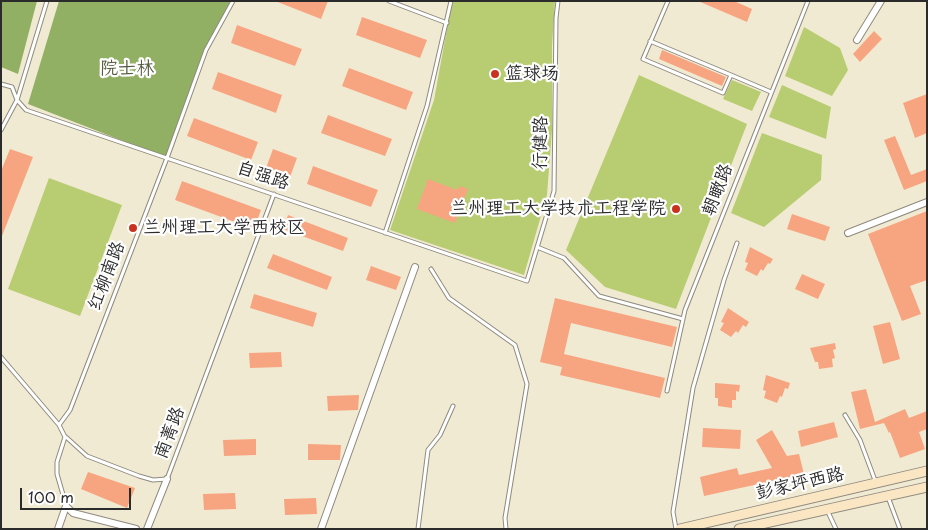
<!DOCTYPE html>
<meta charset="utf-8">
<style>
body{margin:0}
#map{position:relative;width:928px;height:530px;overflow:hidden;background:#f1ead3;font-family:"Playpen Sans",sans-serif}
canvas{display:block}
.frame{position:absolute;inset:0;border:2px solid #2b2b2b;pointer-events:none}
.scale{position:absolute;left:20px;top:488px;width:111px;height:22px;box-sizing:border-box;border:2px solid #2b2b2b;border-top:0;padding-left:6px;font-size:15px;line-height:18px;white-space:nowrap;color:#2b2b2b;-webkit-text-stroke:4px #fff;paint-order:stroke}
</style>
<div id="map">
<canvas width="928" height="530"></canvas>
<div class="frame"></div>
<div class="scale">100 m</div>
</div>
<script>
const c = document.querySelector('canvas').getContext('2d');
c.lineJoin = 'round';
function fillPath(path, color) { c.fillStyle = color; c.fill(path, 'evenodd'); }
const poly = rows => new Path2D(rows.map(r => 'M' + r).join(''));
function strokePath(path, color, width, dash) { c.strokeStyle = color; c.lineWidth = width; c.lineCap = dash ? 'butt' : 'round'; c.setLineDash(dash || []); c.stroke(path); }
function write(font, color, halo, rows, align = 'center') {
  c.font = font + ' "Playpen Sans","LXGW WenKai TC",sans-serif'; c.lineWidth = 4.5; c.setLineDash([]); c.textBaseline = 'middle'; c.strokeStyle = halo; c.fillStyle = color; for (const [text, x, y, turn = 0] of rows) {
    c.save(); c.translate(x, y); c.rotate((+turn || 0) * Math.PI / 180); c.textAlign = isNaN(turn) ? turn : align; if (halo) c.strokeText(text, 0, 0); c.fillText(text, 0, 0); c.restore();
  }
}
const green = poly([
 [452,1,555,1,552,46,552,130,547,195,524,275,390,230,434,100],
 [804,27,840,48,848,70,832,96,785,76],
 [639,75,747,124,676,309,605,287,566,250],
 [732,80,761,92,752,111,723,99],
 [782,85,831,107,826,139,769,117],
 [762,133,822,155,821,180,764,227,731,213],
 [49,178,122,205,80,316,8,289]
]);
const forest = poly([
 [1,1,37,1,18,74,1,67],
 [59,1,233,1,207,46,167,158,28,104]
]);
const building = poly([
 [275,1,328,1,321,19],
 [698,1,734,1,752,9,747,22],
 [362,17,427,40,420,58,356,35],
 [237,25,302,49,295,66,231,43],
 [874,31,882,39,860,62,853,54],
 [662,50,726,77,722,86,659,59],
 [349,68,413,92,406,110,342,86],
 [218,72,282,95,276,113,212,89],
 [927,94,927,133,915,138,903,103],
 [328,115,392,139,385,156,321,133],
 [194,118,258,142,251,160,187,136],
 [895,136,911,175,927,169,927,181,904,190,884,140],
 [10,149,33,157,2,236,1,171],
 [273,149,297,158,290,177,266,168],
 [313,166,378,190,371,207,307,184],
 [428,179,457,190,459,186,468,189,455,223,417,209],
 [182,181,261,210,254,229,175,200],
 [927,211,927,280,910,286,921,314,902,321,868,234],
 [792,214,830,227,825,241,787,229],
 [288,215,348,238,343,251,283,229],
 [750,247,773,259,770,264,768,263,763,271,761,269,757,276,745,270,748,263,745,262],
 [273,254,332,277,327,290,267,268],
 [371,266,401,277,396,290,366,280],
 [802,274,825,284,818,299,795,289],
 [254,294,317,313,313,327,250,308],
 [555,298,677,327,672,347,571,323,564,354,665,378,660,398,560,375,562,367,540,362],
 [728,308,749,322,746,327,743,325,738,333,736,331,731,337,720,330,724,323,721,322],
 [890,322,900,359,883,364,873,326],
 [835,343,836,349,833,350,835,358,832,359,833,367,819,369,818,362,815,362,810,348],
 [281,352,282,367,250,368,249,353],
 [766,375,790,383,788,389,785,388,782,397,780,396,777,403,764,398,766,391,763,390],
 [715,383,740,385,739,392,736,391,736,400,732,400,732,408,718,406,718,398,715,398],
 [866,389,875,422,905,409,909,418,927,411,927,429,919,432,925,449,900,458,890,432,889,433,884,423,860,429,851,392],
 [359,395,358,410,328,411,327,396],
 [834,422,838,437,801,447,798,431],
 [703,428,741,430,740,449,702,447],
 [772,430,787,456,799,454,804,474,704,496,700,477,737,468,739,475,772,468,756,440],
 [256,439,256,455,224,456,223,440],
 [308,444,341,445,340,460,308,460],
 [88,472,135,488,127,508,81,489],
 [235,493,236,509,204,510,203,494],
 [316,498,317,514,285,515,284,499]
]);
const lane = poly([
 [389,1,447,23],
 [668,1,643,59,723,93,731,75,771,92],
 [650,41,731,75],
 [1,84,12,87,17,100,26,110,527,281,554,191,556,18,558,1],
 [1,130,17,100,47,1],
 [385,233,427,106,451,1],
 [537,247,564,258,599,296,683,319],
 [431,269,449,298,515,345,527,384,505,518,506,529],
 [1,357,59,425],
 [667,391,685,310,808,1],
 [845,415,860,440,876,483],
 [66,437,87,456,139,476,153,480,167,479,274,194],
 [888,497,900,529],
 [66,505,57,474,57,462,65,437,59,425,70,410,167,158,206,50,233,1],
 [828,512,836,529],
 [418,529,428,450,440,435,453,406],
 [676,529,673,512,693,388,724,280,737,243]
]);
const street = poly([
 [857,40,881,1],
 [848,233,927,202],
 [58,529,66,506,73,513,136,529],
 [147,529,167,479],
 [321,529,415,267]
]);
const secondary = poly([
 [680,529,927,471],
 [739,529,927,487]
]);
const markers = [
 [495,74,5,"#c8321e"],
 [676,209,5,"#c8321e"],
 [133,228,5,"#c8321e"]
];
const parkNames = [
 ["院士林",127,69]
];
const poiNames = [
 ["篮球场",505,74],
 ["兰州理工大学技术工程学院",666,209,"right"],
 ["兰州理工大学西校区",143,228]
];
const streetNames = [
 ["行健路",541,143,-89],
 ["自强路",263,176,19],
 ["朝瞰路",718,190,-69],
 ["红柳南路",107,276,-69],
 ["南菁路",170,433,-69],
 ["彭家坪西路",800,484,-13]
];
fillPath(green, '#b8cd71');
fillPath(forest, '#92b063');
fillPath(building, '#f7a580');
strokePath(lane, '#8e8a7f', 5);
strokePath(street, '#8e8a7f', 8);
strokePath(secondary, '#8e8a7f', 11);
strokePath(lane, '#fff', 3);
strokePath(street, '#fff', 6);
strokePath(secondary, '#fbe6c4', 9);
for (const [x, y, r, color] of markers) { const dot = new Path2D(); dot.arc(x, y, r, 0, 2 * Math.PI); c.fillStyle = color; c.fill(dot); strokePath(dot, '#fff', 2); }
write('18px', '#555c40', '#fff', parkNames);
write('18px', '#2b2b2b', '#fff', poiNames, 'left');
write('18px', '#2b2b2b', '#fff', streetNames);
</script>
